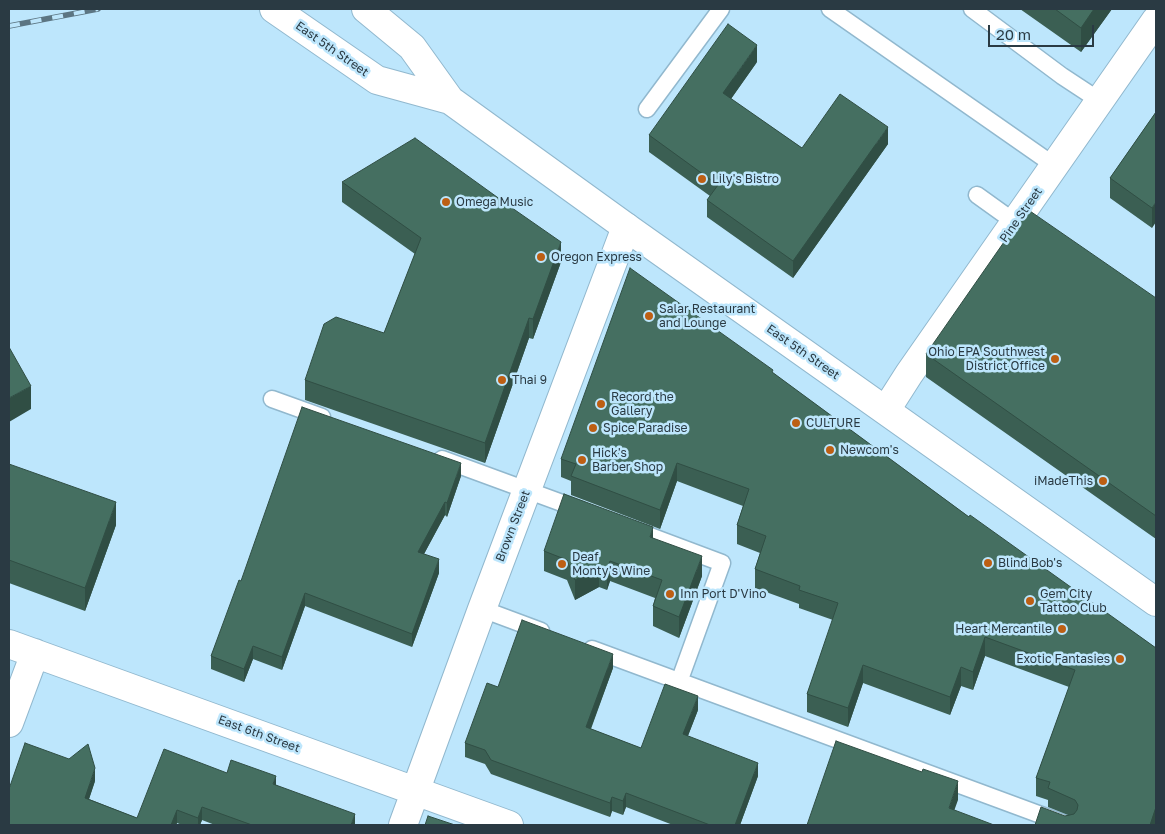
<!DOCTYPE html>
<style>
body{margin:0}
#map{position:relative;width:1165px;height:834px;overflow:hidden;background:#bde6fc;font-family:"Golos Text",sans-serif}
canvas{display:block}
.frame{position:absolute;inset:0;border:10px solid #2a3a43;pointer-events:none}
.scale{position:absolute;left:988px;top:25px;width:106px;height:22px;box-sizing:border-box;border:2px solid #2a3a43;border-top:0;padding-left:6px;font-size:15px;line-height:18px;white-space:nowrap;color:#2a3a43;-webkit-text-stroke:4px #bde6fc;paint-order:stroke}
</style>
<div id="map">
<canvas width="1165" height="834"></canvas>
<div class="frame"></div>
<div class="scale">20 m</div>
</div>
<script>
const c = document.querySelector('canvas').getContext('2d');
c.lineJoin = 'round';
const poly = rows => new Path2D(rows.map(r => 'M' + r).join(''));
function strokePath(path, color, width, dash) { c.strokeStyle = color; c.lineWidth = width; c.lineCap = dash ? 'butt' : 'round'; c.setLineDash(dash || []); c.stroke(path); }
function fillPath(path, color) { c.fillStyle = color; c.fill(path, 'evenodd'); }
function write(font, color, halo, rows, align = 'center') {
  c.font = font + ' "Golos Text",sans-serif'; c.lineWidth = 5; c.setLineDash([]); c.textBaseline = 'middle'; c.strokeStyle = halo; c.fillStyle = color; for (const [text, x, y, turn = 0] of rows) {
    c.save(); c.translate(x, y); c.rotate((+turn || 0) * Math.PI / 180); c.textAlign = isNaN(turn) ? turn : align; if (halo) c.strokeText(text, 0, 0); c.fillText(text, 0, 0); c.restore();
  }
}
const lane = poly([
 [830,9,1055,166],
 [972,9,1062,76,1100,101],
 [647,109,721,9],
 [977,195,1016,223],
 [272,399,322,417],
 [442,459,581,510],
 [634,530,722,563,679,682],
 [482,609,541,631],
 [592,649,1068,825]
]);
const street = poly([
 [886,410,909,374,1156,20],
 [9,644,509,825],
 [9,723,35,653],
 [403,825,482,609,626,227]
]);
const secondary = poly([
 [274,9,377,80,450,100],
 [366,9,412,47,450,100,626,227,1156,602]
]);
const rail = poly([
 [9,26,98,9]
]);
const wall = poly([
 [1020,9,1112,9,1081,52],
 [757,62,731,99,802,148,888,144,793,278,707,217,707,200,710,196,649,152,649,135],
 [1156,112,1152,228,1110,198,1110,178],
 [342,182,561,262,533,339,529,338,485,463,305,400,305,380,384,333,415,254,342,202],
 [1156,298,1156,539,926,377,926,354],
 [773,373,969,517,1156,648,1156,825,1065,816,1068,815,1048,807,1048,800,1036,796,1036,778,1069,687,985,656,973,690,961,686,950,715,863,683,848,727,807,712,807,694,833,620,799,608,799,604,755,588,755,569,760,553,737,544,737,525,743,506,677,481,660,529,571,495,571,481,561,477,561,459],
 [9,464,116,525,85,611,9,583],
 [461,476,447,517,445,515,424,554,439,573,412,647,305,606,282,670,253,659,244,682,211,669,211,656,241,581],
 [653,538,702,576,679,638,653,626,653,606,655,598,610,581,607,590,599,587,575,600,567,580,544,571,544,551],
 [613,668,591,729,641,748,698,710,688,736,758,776,740,825,673,825,626,807,623,815,612,811,610,817,491,774,485,764,465,757,465,743,498,687],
 [227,773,276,785,355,825,215,825,202,820,200,825,182,825,177,823,176,825,9,825,95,781,89,799,137,818]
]);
const shadedWall = poly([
 [1094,9,1112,9,1081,52,1081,28],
 [757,45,757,62,723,110,723,93],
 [888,127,888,144,793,278,793,261],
 [1156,202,1156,222,1152,228,1152,208],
 [561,242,561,262,533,339,533,319],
 [529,318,529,338,485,463,485,443],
 [31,386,31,409,9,422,9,398],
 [461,463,461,476,447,517,447,503],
 [677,463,677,481,660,529,660,510],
 [116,502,116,525,85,611,85,588],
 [445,502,445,515,418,565,418,552],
 [653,527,653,548,650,537],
 [702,556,702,576,679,638,679,617],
 [439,559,439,573,412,647,412,634],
 [610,561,610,581,607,590,607,569],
 [599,567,599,587,575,600,575,580],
 [305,593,305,606,282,670,282,657],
 [985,637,985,656,973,690,973,672],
 [253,646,253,659,244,682,244,669],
 [613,654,613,668,586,741,586,727],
 [863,665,863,683,848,727,848,708],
 [961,667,961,686,950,715,950,697],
 [698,696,698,710,683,748,683,734],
 [758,763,758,776,740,825,735,825],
 [95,768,95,781,85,811,85,798],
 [276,776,276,790,273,784],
 [958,781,958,800,949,825,949,808],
 [626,793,626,807,623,815,623,801],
 [612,797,612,811,610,817,610,803],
 [202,807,202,820,200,825,198,825,198,818],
 [1156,807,1156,825,1150,825],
 [177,810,177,823,176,825,171,825],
 [355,814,355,825,351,825]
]);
const building = poly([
 [1055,9,1094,9,1081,28,1055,9],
 [728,24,757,45,723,93,802,148,840,94,888,127,793,261,707,200,718,185,649,135,728,24],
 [1156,112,1156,202,1152,208,1110,178,1156,112],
 [415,138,515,210,561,242,533,319,529,318,485,443,305,380,324,324,336,317,384,333,421,238,342,182,415,138],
 [1027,209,1156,298,1156,516,926,354,1027,209],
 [630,268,773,370,772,372,969,517,970,515,1156,648,1156,807,1150,825,1035,825,1041,807,1065,816,1074,814,1077,810,1078,805,1075,800,1048,788,1050,782,1036,778,1075,670,985,637,973,672,961,667,950,697,863,665,848,708,807,694,838,603,799,590,800,586,755,569,766,536,737,525,749,489,677,463,660,510,571,476,576,464,561,459,630,268],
 [9,347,31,386,9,398,9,347],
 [302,407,461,463,447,503,445,502,418,552,439,559,412,634,305,593,282,657,253,646,244,669,211,656,239,580,241,581,302,407],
 [9,464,116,502,85,588,9,560,9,464],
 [564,494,653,527,650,537,702,556,679,617,653,606,662,580,610,561,607,569,599,567,575,580,567,560,544,551,564,494],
 [522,620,613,654,586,727,641,748,665,684,698,696,683,734,758,763,735,825,710,825,626,793,623,801,612,797,610,803,491,760,485,750,465,743,487,683,498,687,522,620],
 [836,741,922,772,923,769,958,781,949,808,994,825,807,825,836,741],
 [25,743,69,759,88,744,95,768,85,798,137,818,164,749,227,773,231,760,276,776,273,784,355,814,351,825,252,825,202,807,198,818,177,810,171,825,9,825,9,789,25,743],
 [428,816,455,825,425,825,428,816]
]);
const markers = [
 [702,179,5,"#bd5f14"],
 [446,202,5,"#bd5f14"],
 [541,257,5,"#bd5f14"],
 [649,316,5,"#bd5f14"],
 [1055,359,5,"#bd5f14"],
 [502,380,5,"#bd5f14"],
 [601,404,5,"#bd5f14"],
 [796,423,5,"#bd5f14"],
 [593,428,5,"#bd5f14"],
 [830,450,5,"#bd5f14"],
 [582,460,5,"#bd5f14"],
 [1103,481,5,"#bd5f14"],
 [988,563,5,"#bd5f14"],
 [562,564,5,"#bd5f14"],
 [670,594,5,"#bd5f14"],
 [1030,601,5,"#bd5f14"],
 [1062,629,5,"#bd5f14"],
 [1120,659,5,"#bd5f14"]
];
const streetNames = [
 ["East 5th Street",332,49,35],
 ["Pine Street",1021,215,-55],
 ["East 5th Street",803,352,35],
 ["Brown Street",513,526,-69],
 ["East 6th Street",259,734,20]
];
const poiNames = [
 ["Lily's Bistro",712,179],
 ["Omega Music",456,202],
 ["Oregon Express",551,257],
 ["Salar Restaurant",659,309],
 ["and Lounge",659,323],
 ["Ohio EPA Southwest",1045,352,"right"],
 ["District Office",1045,366,"right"],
 ["Thai 9",512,380],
 ["Record the",611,397],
 ["Gallery",611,411],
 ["CULTURE",806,423],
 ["Spice Paradise",603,428],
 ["Newcom's",840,450],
 ["Hick's",592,453],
 ["Barber Shop",592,467],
 ["iMadeThis",1093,481,"right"],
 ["Deaf",572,557],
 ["Monty's Wine",572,571],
 ["Blind Bob's",998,563],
 ["Inn Port D'Vino",680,594],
 ["Gem City",1040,594],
 ["Tattoo Club",1040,608],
 ["Heart Mercantile",1052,629,"right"],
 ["Exotic Fantasies",1110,659,"right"]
];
strokePath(lane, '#91b8ce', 19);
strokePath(street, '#91b8ce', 30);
strokePath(secondary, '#91b8ce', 30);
strokePath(lane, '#fff', 16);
strokePath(street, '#fff', 28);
strokePath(secondary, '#fff', 28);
strokePath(rail, '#5c7582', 5.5);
strokePath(rail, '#bde6fc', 4, [11]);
fillPath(wall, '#3b5f53');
fillPath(shadedWall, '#304e44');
fillPath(building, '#456f61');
strokePath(building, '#304e44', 1);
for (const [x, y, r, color] of markers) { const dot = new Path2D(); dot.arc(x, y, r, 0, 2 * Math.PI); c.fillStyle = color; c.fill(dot); strokePath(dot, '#bde6fc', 2); }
write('12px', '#2a3a43', '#bde6fc', streetNames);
write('12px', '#2a3a43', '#bde6fc', poiNames, 'left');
</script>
